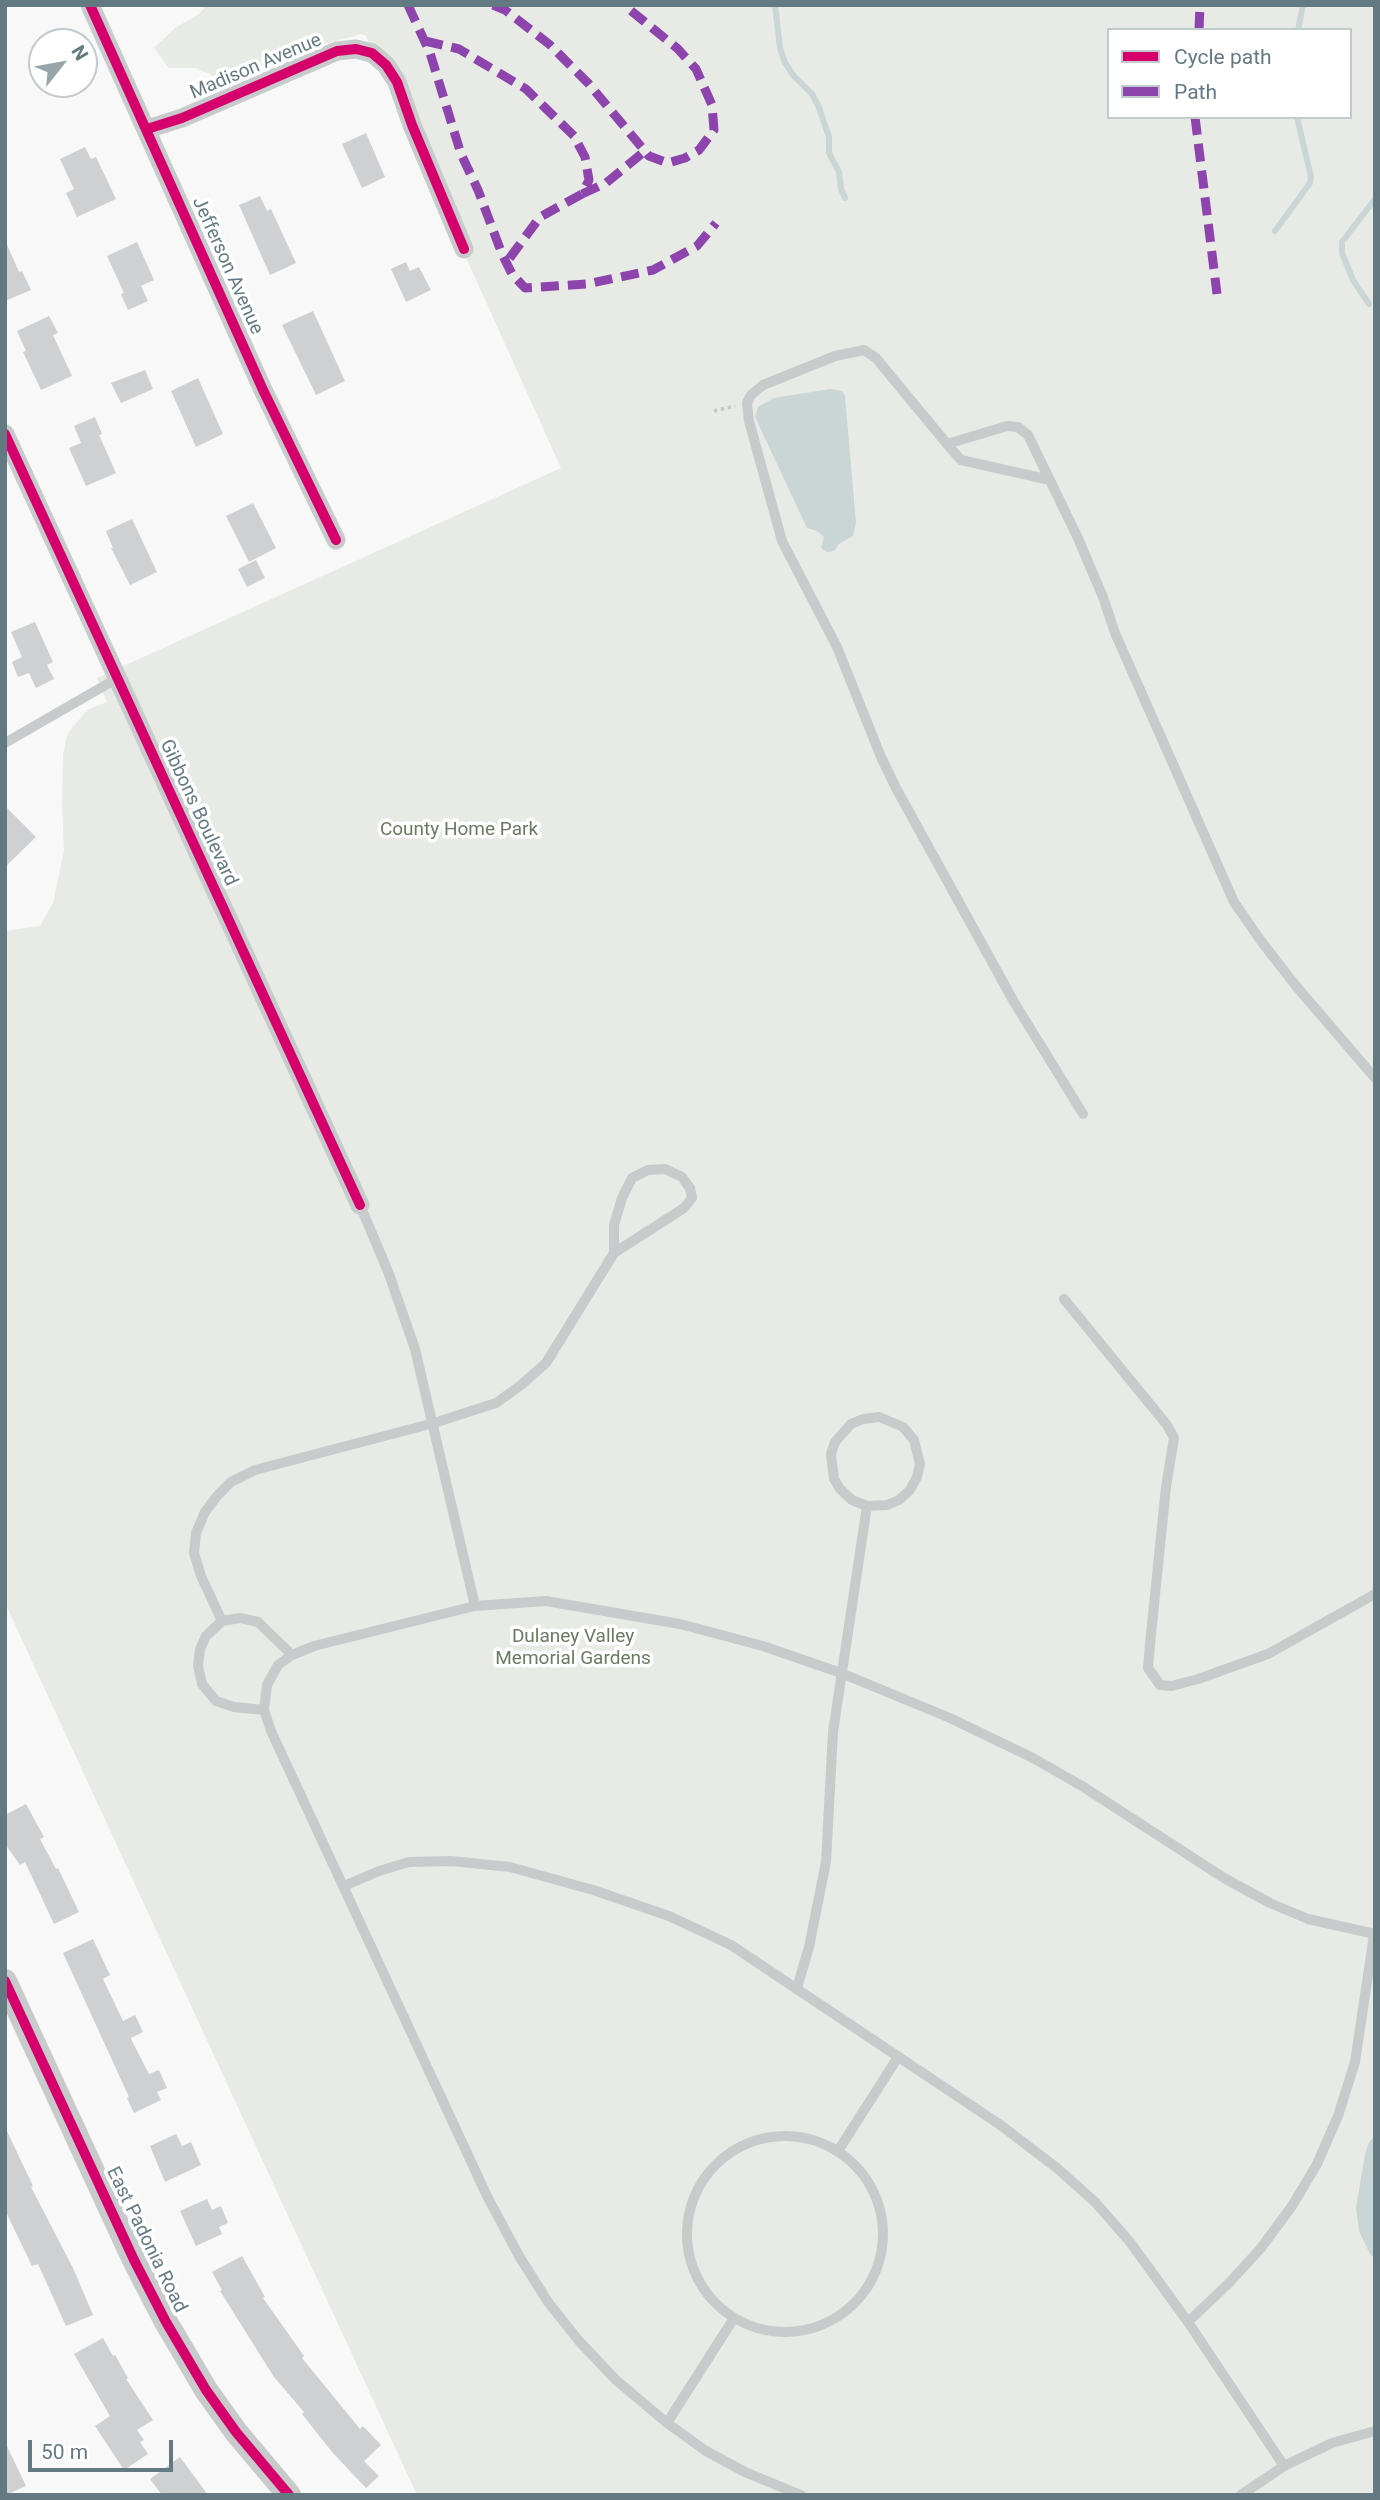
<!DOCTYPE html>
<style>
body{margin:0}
#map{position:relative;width:1380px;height:2500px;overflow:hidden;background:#f8f8f8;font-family:Roboto,sans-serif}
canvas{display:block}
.frame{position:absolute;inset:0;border:7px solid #647a83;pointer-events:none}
.legend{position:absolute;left:1107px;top:28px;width:245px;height:91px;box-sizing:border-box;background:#fff;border:2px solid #c1cacd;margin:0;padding:9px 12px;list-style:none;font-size:21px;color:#647a83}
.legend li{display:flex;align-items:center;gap:14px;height:35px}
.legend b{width:35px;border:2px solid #c1cacd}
.north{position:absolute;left:28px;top:28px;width:70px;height:70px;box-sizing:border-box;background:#fff;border:2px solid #c1cacd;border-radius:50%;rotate:59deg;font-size:19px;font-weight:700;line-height:28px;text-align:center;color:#647a83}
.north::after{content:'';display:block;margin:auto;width:24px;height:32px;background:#98a6ac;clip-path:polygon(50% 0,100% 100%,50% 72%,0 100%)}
.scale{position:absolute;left:28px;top:2440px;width:145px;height:32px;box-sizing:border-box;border:4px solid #647a83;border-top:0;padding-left:9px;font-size:21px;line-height:24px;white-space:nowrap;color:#647a83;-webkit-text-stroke:5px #fff;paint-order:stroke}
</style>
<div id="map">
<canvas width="1380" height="2500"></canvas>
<div class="frame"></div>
<ul class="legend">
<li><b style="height:9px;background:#d6006c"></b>Cycle path</li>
<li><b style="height:9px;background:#8e44ad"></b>Path</li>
</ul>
<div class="north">N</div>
<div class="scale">50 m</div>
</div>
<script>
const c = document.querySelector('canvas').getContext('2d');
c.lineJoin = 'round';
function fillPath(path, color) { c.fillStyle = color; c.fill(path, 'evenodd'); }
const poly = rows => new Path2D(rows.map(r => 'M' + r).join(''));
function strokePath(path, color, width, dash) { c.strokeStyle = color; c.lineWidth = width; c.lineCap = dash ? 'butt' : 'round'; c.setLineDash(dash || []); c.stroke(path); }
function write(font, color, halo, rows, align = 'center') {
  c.font = font + ' Roboto,sans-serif'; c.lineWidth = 7; c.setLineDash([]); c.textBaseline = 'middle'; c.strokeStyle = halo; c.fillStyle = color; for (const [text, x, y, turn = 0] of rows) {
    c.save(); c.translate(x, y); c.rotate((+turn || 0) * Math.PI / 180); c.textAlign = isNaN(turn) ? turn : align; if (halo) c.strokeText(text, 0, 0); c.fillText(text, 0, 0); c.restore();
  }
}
const green = poly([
 [207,5,1375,5,1375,2495,417,2495,5,1603,5,931,40,926,53,903,64,851,62,804,63,754,68,733,87,710,107,702,97,678,561,468,366,36,362,34,308,48,228,82,196,68,169,68,154,48,175,28,199,14],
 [1109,30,1350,30,1350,117,1109,117]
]);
const water = poly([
 [830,389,842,391,845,396,856,523,853,536,839,544,834,551,827,552,821,548,824,537,817,531,807,528,755,417,758,407,774,398],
 [1375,2136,1375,2259,1370,2254,1359,2231,1356,2208,1365,2154,1369,2142]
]);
const stream = poly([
 [775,5,780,48,785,63,794,76,812,94,818,105,829,137,829,153,839,172,841,189,845,198],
 [1298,30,1303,5],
 [1275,231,1310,183,1311,177,1297,117],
 [1369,304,1353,280,1342,253,1342,242,1375,199]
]);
const building = poly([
 [366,133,385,177,362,188,342,144],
 [85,147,91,159,96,157,116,199,77,217,66,193,74,189,60,159],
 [260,196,267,211,271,209,296,263,270,275,239,205],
 [5,240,19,272,22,271,31,290,5,301],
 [137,242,154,280,141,286,148,301,128,310,121,294,124,293,107,256],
 [406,262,410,271,419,267,431,290,406,302,391,269],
 [313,311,345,381,316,395,282,325],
 [49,316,58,333,53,335,72,376,41,390,23,352,26,351,17,331],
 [145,370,153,389,121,403,111,383],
 [198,378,223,434,196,447,171,391],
 [95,417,102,434,99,435,116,473,86,486,69,448,81,443,74,426],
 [253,503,276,548,249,562,226,516],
 [132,519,157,572,130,585,111,548,113,548,106,531],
 [256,560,265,578,247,587,238,569],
 [35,622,53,662,47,665,54,679,36,688,29,673,18,677,12,662,22,657,11,632],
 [5,806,36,837,5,867],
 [26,1804,44,1837,40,1839,56,1869,58,1868,79,1912,54,1924,25,1862,20,1865,5,1844,5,1815],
 [93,1939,110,1975,103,1979,123,2021,135,2015,143,2032,131,2038,132,2041,149,2074,159,2070,167,2088,157,2092,161,2100,134,2113,127,2098,129,2097,63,1953],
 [5,2127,33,2186,31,2187,73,2268,93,2315,66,2326,38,2264,32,2266,5,2210],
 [176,2134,182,2146,191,2142,201,2165,165,2182,150,2146],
 [207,2199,212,2210,221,2206,228,2223,219,2227,222,2234,196,2246,180,2211],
 [242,2256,265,2297,263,2298,304,2356,302,2358,360,2429,363,2426,381,2445,364,2461,379,2476,366,2488,332,2452,302,2414,304,2412,274,2377,220,2291,222,2290,212,2272],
 [103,2338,113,2356,115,2355,128,2378,126,2379,153,2420,137,2430,144,2440,140,2442,148,2454,124,2470,95,2426,110,2416,74,2354],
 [5,2442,26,2486,6,2495,5,2495],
 [180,2457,208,2495,162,2495,150,2479]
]);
const path = poly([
 [714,411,735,406]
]);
const service = poly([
 [947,444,961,460,1050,480],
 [5,743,116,679],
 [1083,1114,1014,1002,896,788,881,757,837,647,782,541,749,421,747,403,751,395,763,385,835,356,864,350,876,358,947,444,1007,426,1018,427,1028,435,1077,536,1103,597,1115,633,1234,902,1261,941,1296,986,1375,1078],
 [360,1205,389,1274,415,1349,475,1606],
 [1064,1299,1167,1425,1174,1438,1166,1487,1150,1644,1148,1668,1160,1685,1172,1686,1198,1679,1268,1654,1375,1594],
 [222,1621,201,1576,194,1553,196,1533,205,1512,217,1496,231,1482,255,1470,434,1423,496,1403,521,1385,546,1363,614,1253,614,1225,622,1198,632,1178,648,1170,665,1169,682,1177,690,1188,692,1198,684,1208,614,1253],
 [264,1710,234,1707,216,1701,202,1684,198,1666,200,1649,206,1636,222,1621,240,1618,258,1622,292,1655],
 [344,1886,379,1871,409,1862,451,1861,510,1867,593,1890,669,1916,731,1945,999,2124,1057,2168,1095,2202,1130,2242,1188,2322,1284,2466],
 [797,1988,809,1947,826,1862,833,1732,867,1506,852,1500,840,1489,834,1479,831,1454,835,1442,851,1424,863,1419,879,1417,903,1427,914,1440,920,1464,917,1477,910,1490,899,1500,887,1505,867,1506],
 '687 2234a98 98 0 1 1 196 0a98 98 0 1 1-196 0Z',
 [838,2151,898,2057],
 [1188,2322,1229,2283,1261,2248,1292,2206,1317,2164,1338,2116,1355,2062,1374,1935],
 [667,2423,734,2318],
 [801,2495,745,2472,706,2451,667,2423,616,2380,579,2341,548,2302,519,2256,487,2196,271,1731,264,1710,267,1685,278,1665,292,1655,314,1646,475,1606,546,1601,680,1624,763,1646,841,1673,950,1718,1033,1758,1082,1786,1224,1878,1270,1903,1308,1919,1375,1934],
 [1241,2495,1284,2466,1332,2443,1375,2431]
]);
const minor = poly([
 [90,5,263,390,336,540],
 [147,129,182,118,337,51,356,49,372,53,386,65,397,82,412,125,464,249],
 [5,434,360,1205]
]);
const tertiary = poly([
 [5,1981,134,2260,166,2322,206,2390,236,2432,289,2495]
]);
const quiet = poly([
 [408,5,430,53,461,154,478,190,502,254,512,274,525,288,587,284,653,270,697,246,716,223],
 [493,5,505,10,549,44,588,83,649,156,668,163,685,158,699,150,714,130,712,105,696,69,678,49,624,5],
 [1199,30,1200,5],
 [425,41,459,49,526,89,574,136,585,157,589,180,582,194,540,217,506,263],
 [1195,117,1217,294],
 [582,194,606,183,645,151]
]);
const cycleway = poly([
 [90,5,263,390,336,540],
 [147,129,182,118,337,51,356,49,372,53,386,65,397,82,412,125,464,249],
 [5,434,360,1205],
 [5,1981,134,2260,166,2322,206,2390,236,2432,289,2495]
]);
const streetNames = [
 ["Madison Avenue",256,67,-23],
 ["Jefferson Avenue",227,266,66],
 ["Gibbons Boulevard",198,813,65],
 ["East Padonia Road",146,2240,64]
];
const parkNames = [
 ["County Home Park",459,830],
 ["Dulaney Valley",573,1637],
 ["Memorial Gardens",573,1659]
];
fillPath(green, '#e8eae5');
fillPath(water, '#cad6d6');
strokePath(stream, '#cad6d6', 6);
fillPath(building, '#ced0d2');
strokePath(path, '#c8c9ca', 3.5, [3.5, 3.5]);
strokePath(service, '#c8cbcc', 10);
strokePath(minor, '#c8cbcc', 19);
strokePath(tertiary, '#c8cbcc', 24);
strokePath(quiet, '#8e44ad', 9, [18, 9]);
strokePath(cycleway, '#d6006c', 10);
write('19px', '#647a83', '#fff', streetNames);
write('19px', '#6b7a63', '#fff', parkNames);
</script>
